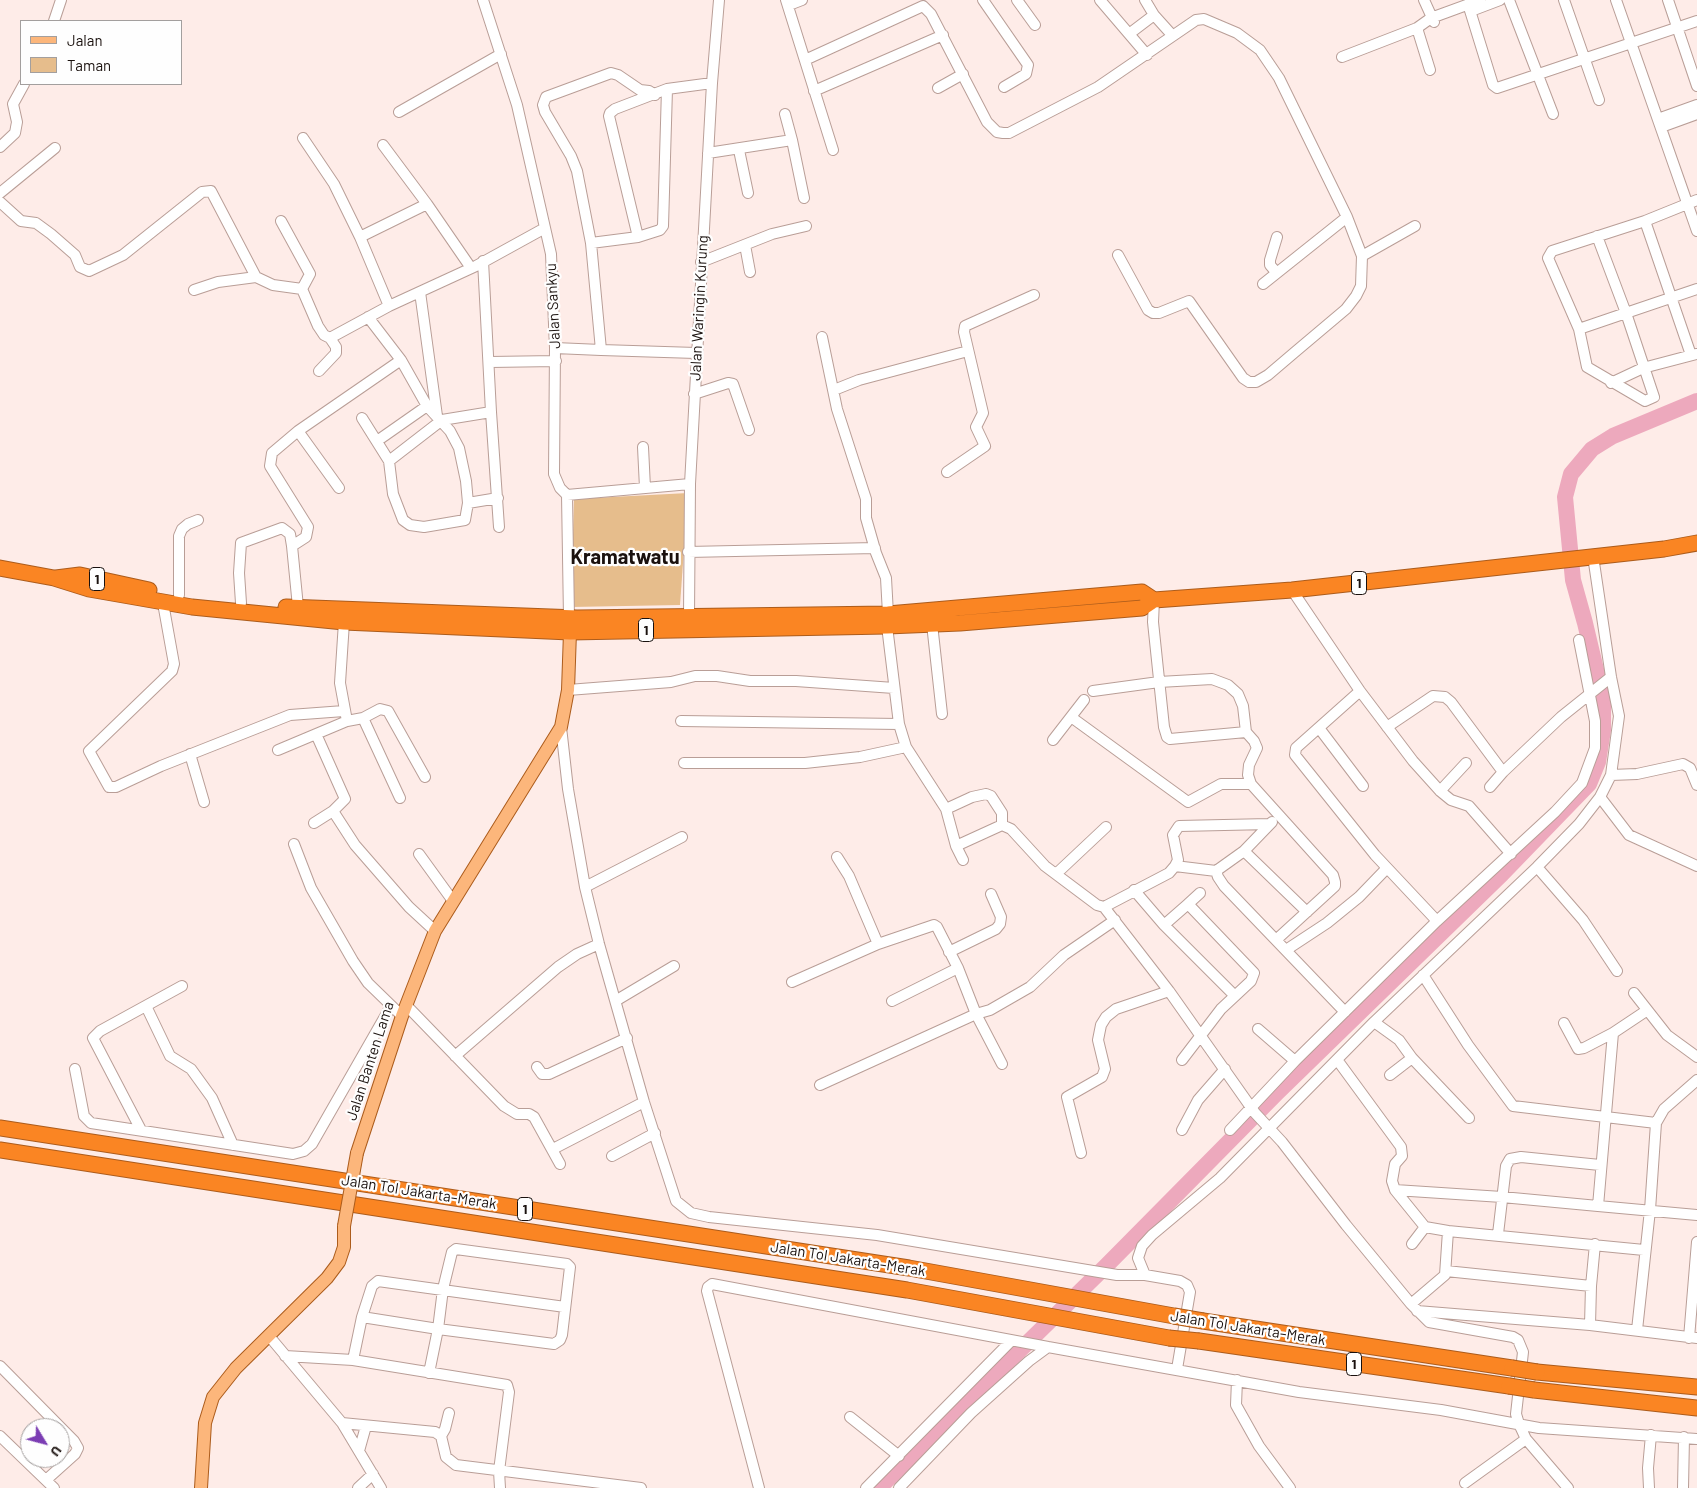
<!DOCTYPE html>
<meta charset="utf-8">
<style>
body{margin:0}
#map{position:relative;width:1697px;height:1488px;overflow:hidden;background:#feece8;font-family:Barlow,sans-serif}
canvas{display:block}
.legend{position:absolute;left:20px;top:20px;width:162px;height:65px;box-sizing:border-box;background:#fefefe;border:1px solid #a39f9e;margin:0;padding:6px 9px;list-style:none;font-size:15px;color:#1a110e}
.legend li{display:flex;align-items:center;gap:10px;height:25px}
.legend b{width:25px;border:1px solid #a39f9e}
.north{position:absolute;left:20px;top:1418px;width:50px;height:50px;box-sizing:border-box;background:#fefefe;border:1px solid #a39f9e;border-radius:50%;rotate:127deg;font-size:14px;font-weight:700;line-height:20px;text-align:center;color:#1a110e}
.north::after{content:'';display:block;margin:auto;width:18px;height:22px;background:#7b3db3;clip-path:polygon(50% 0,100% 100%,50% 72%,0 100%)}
</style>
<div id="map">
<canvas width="1697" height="1488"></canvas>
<ul class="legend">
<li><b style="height:6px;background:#fcb67b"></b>Jalan</li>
<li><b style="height:14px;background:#e6bd8c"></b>Taman</li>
</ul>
<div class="north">U</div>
</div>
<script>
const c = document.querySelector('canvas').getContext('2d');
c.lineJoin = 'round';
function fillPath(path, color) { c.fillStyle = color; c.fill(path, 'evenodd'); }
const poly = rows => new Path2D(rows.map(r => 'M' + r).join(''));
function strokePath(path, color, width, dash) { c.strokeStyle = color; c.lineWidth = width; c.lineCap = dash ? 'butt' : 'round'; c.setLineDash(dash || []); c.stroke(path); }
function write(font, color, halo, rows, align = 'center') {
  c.font = font + ' Barlow,sans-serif'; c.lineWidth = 4.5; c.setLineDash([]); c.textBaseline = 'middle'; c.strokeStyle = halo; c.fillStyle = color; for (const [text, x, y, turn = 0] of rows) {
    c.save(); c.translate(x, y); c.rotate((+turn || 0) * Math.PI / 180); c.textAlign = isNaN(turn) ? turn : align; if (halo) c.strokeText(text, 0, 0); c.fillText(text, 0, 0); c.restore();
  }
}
const green = poly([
 [688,493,680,605,571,607,574,499]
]);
const river = poly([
 [879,1488,1105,1267,1277,1093,1502,874,1589,784,1598,762,1603,730,1603,699,1585,623,1573,580,1565,497,1571,474,1592,449,1613,436,1697,401]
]);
const minor = poly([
 [483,0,517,105,551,254,555,348,554,474,560,488,567,495,569,618],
 [786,0,833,150],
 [983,0,1028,65,1026,74,1004,87],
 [1017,0,1035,25],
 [1100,0,1147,55],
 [1145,0,1154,15,1172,35],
 [1424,0,1434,22],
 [1509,0,1553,114],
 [1564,0,1599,100],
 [1616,0,1697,231],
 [1668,0,1697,86],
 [1468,4,1493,85,1497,88,1697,21],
 [789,5,802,0],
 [1471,11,1500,0],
 [54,21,61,0],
 [1417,28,1430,70],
 [1129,34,1154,15],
 [1342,57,1417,28,1431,18,1480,0],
 [805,60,923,6,931,14,987,122,997,132,1003,133,1009,133,1098,87,1196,20,1204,19,1237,33,1260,50,1279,78,1347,217,1362,256,1361,286,1356,296,1346,309,1295,352,1268,375,1256,382,1249,382,1243,378,1189,301,1159,313,1153,313,1148,310,1118,255],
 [938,88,963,74],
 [814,91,943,35],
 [655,95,649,91,640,90,618,75,611,73,546,97,543,105,545,112,571,156,577,171,591,243,601,350,696,353],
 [399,112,501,54],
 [785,114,792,140],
 [1658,119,1697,105],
 [1661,127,1697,114],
 [303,138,334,184,360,237,389,306],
 [383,145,427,204,471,268],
 [0,147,15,133,17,122,13,104,24,84],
 [739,150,748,193],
 [708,153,792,140,804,198],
 [0,193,55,148],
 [1697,200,1645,221,1552,251,1548,258,1579,329,1587,367,1645,401,1654,397,1626,313,1697,289],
 [0,202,21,221,36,223,51,234,75,255,80,267,89,271,123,255,202,192,211,191,256,277,273,285,302,289],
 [281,221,310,274,302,289,318,326,324,335,330,338,389,306,476,266,545,228],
 [1645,221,1691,355],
 [360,237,427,204],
 [638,237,609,116,610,113,615,109,667,89,712,83],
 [591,243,638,237,660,230,663,226,667,89],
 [745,245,750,272],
 [1362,256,1415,226],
 [701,262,772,234,806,226],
 [1276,272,1270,265,1270,260,1277,237],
 [1263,284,1347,217],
 [194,290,218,282,256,277],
 [420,292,437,416],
 [1579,329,1626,313,1597,236],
 [822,337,837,409,866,499,866,518,876,553,886,578,888,614],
 [555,348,601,350],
 [490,362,556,361],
 [319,371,336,353,336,347,330,338],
 [1611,383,1643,368,1696,354],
 [834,390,859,380,968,351],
 [694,394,728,383,733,384,749,430],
 [491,412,499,527],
 [362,418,389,461,393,494,403,520,410,525,424,527,465,520,468,503,466,481,459,448,450,431,427,406,401,360,368,317],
 [298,431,339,488],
 [377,441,427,406],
 [643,447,645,488],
 [389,461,442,420,491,412,483,261],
 [947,472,985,446,976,427,983,413,964,332,965,326,1034,295],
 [567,495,690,484],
 [468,503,498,498],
 [292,546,306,537,308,527,270,466,272,453,298,431,401,360],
 [688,552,875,548],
 [1292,590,1360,691,1413,761,1440,791,1451,800,1469,806,1511,854],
 [179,595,179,536,182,529,188,524,198,520],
 [1154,600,1153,622,1164,727,1167,737,1170,739,1246,732],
 [163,603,174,664,172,671,89,751,109,787,116,787,161,766,290,715,344,711],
 [241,603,239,573,241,543,282,528,290,534,292,546,298,607],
 [689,616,690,484,712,83,719,0],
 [344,622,340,683,347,721,363,718,400,798],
 [932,624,942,714],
 [887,626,899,724,906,747,946,809,956,846,1002,825,1011,829,1045,866,1097,905,1104,907],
 [568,690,671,682,695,676,717,676,750,681,796,681,894,688],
 [1093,691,1159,682,1212,679,1228,685,1238,694,1243,706,1246,732,1254,741,1257,748,1249,765,1248,775,1251,784,1333,875,1335,882,1335,886,1276,940],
 [1360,691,1296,748,1295,755,1375,855,1437,921],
 [1071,717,1188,802,1221,784,1251,784],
 [363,718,380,709,388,711,425,777],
 [681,721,899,724],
 [561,727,568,789,585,887,599,944,644,1102,676,1201,691,1213,709,1217,877,1235,1117,1275,1145,1275,1138,1258,1142,1246,1152,1235,1220,1178,1374,1022,1537,867,1579,824,1600,797,1611,775,1619,716,1611,677,1593,556],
 [1387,727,1433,696,1445,697,1451,702,1503,772],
 [1319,728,1363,786],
 [1053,740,1084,700],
 [278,750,347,721],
 [190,754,204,802],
 [684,763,805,763,860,757,906,747],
 [1611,775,1637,774,1683,764,1690,768,1697,785],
 [1490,787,1503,772,1561,717,1611,677],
 [1440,791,1466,763],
 [1600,797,1629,835,1697,866],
 [946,809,972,797,986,794,991,796,1002,813,1002,825],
 [333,811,355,845,409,907,435,931],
 [1272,822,1244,851,1307,912],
 [314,823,333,811,345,799,316,734],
 [1269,824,1179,826,1173,835,1178,860,1175,866,1169,873,1104,907,1169,991,1255,1113,1282,1142,1346,1225,1411,1304,1445,1275,1448,1231,1644,1250],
 [294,844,311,888,353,961,368,983,402,1016],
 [956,846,963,860],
 [1244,851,1216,871,1218,877,1224,886,1345,1012],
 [419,854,453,901],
 [837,857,849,876,878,944],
 [1175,866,1216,871],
 [1537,867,1583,920,1617,971],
 [1056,874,1106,827],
 [585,887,682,837],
 [1134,890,1164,925,1234,995],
 [1188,904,1200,893],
 [1164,925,1188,904,1254,973,1251,981,1221,1009,1182,1060],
 [1286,950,1327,923,1359,897,1387,868],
 [949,952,996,929,1000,924,1001,917,991,894],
 [1423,975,1468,1045,1513,1106,1656,1123,1650,1210,1637,1330],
 [792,982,878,944,934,925,937,927,958,968,976,1014,990,1010,1030,987,1064,955,1115,920],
 [1634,993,1667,1035,1697,1057],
 [617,1000,674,966],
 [892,1001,958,968],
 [406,1005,504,1106,517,1114,529,1114,534,1117,560,1164],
 [146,1006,170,1056,191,1069,212,1098,233,1145],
 [1646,1011,1613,1033,1598,1206,1697,1215],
 [1374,1022,1399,1040,1412,1058,1469,1118],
 [1564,1023,1578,1049,1584,1048,1613,1033],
 [1258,1029,1295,1061],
 [455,1056,558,967,577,954,599,944],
 [1338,1061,1401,1147,1402,1156,1395,1164,1392,1181,1395,1190,1425,1227,1448,1231],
 [537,1067,542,1074,549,1074,627,1038],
 [75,1069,84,1116,91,1123,293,1154,304,1151,312,1144,391,1006],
 [1390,1075,1412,1058],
 [820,1085,976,1014,1002,1064],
 [1656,1123,1664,1109,1697,1080],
 [141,1130,93,1038,100,1031,182,986],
 [1182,1130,1198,1100,1225,1069],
 [1230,1130,1295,1061,1437,921,1555,812,1582,783,1595,748,1595,721,1579,640],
 [553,1149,644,1102],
 [1081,1153,1067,1097,1102,1077,1105,1069,1098,1040,1101,1025,1106,1017,1116,1009,1169,991],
 [612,1156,655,1133],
 [1395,1190,1502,1197,1598,1206],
 [1498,1234,1506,1166,1510,1159,1521,1157,1600,1165],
 [1412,1244,1425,1227],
 [1446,1271,1591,1286,1590,1325,1697,1338],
 [1145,1275,1180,1281,1187,1285,1190,1292,1177,1369],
 [1591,1286,1595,1244],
 [1411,1304,1429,1322,1513,1337,1518,1340,1523,1352,1516,1414,1519,1424,1526,1439,1568,1488],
 [1417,1311,1590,1325],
 [362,1317,372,1286,378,1281,565,1307],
 [269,1336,342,1423,381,1488],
 [1689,1338,1697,1242],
 [285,1356,353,1360,507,1385,509,1392,499,1471,500,1488],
 [353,1360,362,1317,438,1329,554,1344,560,1340,562,1335,570,1267,567,1264,456,1249,452,1252,443,1289,438,1329,429,1373],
 [0,1366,74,1441,78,1448,75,1454,46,1480],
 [1237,1380,1236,1405,1259,1446,1290,1488],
 [850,1417,899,1456],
 [342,1423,435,1432,441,1436,446,1457,456,1465,641,1488],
 [0,1436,54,1488],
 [441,1436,445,1429,449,1413],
 [359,1451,366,1426],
 [1465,1483,1526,1439],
 [358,1488,373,1474],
 [759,1488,707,1291,708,1287,712,1284,1048,1347],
 [866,1488,1011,1341],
 [899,1488,971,1413,1029,1361,1048,1347,1299,1392,1441,1410,1539,1428,1697,1439],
 [1649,1488,1648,1468,1651,1435],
 [1683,1488,1684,1437]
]);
const major = poly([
 [357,1153,402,1016,435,931,561,727,568,690,570,632],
 [201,1488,205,1423,213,1397,236,1368,327,1278,339,1262,344,1247,344,1226]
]);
const highway = poly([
 [0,568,54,578,89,589,192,607,344,622,570,632,887,626,960,623,1142,608,1154,600,1292,590,1664,549,1697,543],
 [56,578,80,575,149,590],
 [286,607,577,618,888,614,1142,592,1154,600],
 [0,1128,909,1268,1174,1316],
 [0,1150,907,1290,1169,1338],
 [1203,1321,1512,1368],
 [1199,1341,1509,1386],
 [1537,1372,1697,1387],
 [1534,1390,1697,1408]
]);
const majorBridge = poly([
 [344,1226,357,1153]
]);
const highwayBridge = poly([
 [1174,1316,1203,1321],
 [1169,1338,1199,1341],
 [1512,1368,1537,1372],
 [1509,1386,1534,1390]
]);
const shields = [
 [97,579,15],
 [1359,583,15],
 [646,630,15],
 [525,1209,15],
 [1354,1364,15]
];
const shieldNames = [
 ["1",97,579],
 ["1",1359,583],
 ["1",646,630],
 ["1",525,1209],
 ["1",1354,1364]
];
const streetNames = [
 ["Jalan Sankyu",553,306,-93],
 ["Jalan Waringin Kurung",699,308,-87],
 ["Jalan Banten Lama",370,1061,-72],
 ["Jalan Tol Jakarta–Merak",419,1192,9],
 ["Jalan Tol Jakarta–Merak",848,1259,9],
 ["Jalan Tol Jakarta–Merak",1248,1328,9]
];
const districtNames = [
 ["Kramatwatu",625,557]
];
fillPath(green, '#e6bd8c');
strokePath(river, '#eda9bd', 16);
strokePath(minor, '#b99e97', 12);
strokePath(major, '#ac5c1c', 14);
strokePath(highway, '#ac5c1c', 17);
strokePath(minor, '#fff', 10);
strokePath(major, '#fcb67b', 12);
strokePath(highway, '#fa8523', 15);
strokePath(majorBridge, '#ac5c1c', 14, []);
strokePath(highwayBridge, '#ac5c1c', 17, []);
strokePath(majorBridge, '#fcb67b', 12);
strokePath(highwayBridge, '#fa8523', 15);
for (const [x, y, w] of shields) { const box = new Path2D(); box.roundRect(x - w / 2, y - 11.5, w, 23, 4); c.fillStyle = '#fefefe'; c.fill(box); strokePath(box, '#1a110e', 1); }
write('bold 14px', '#1a110e', null, shieldNames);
write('15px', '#1a110e', '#fefefe', streetNames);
write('bold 20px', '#1a110e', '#fefefe', districtNames);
</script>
